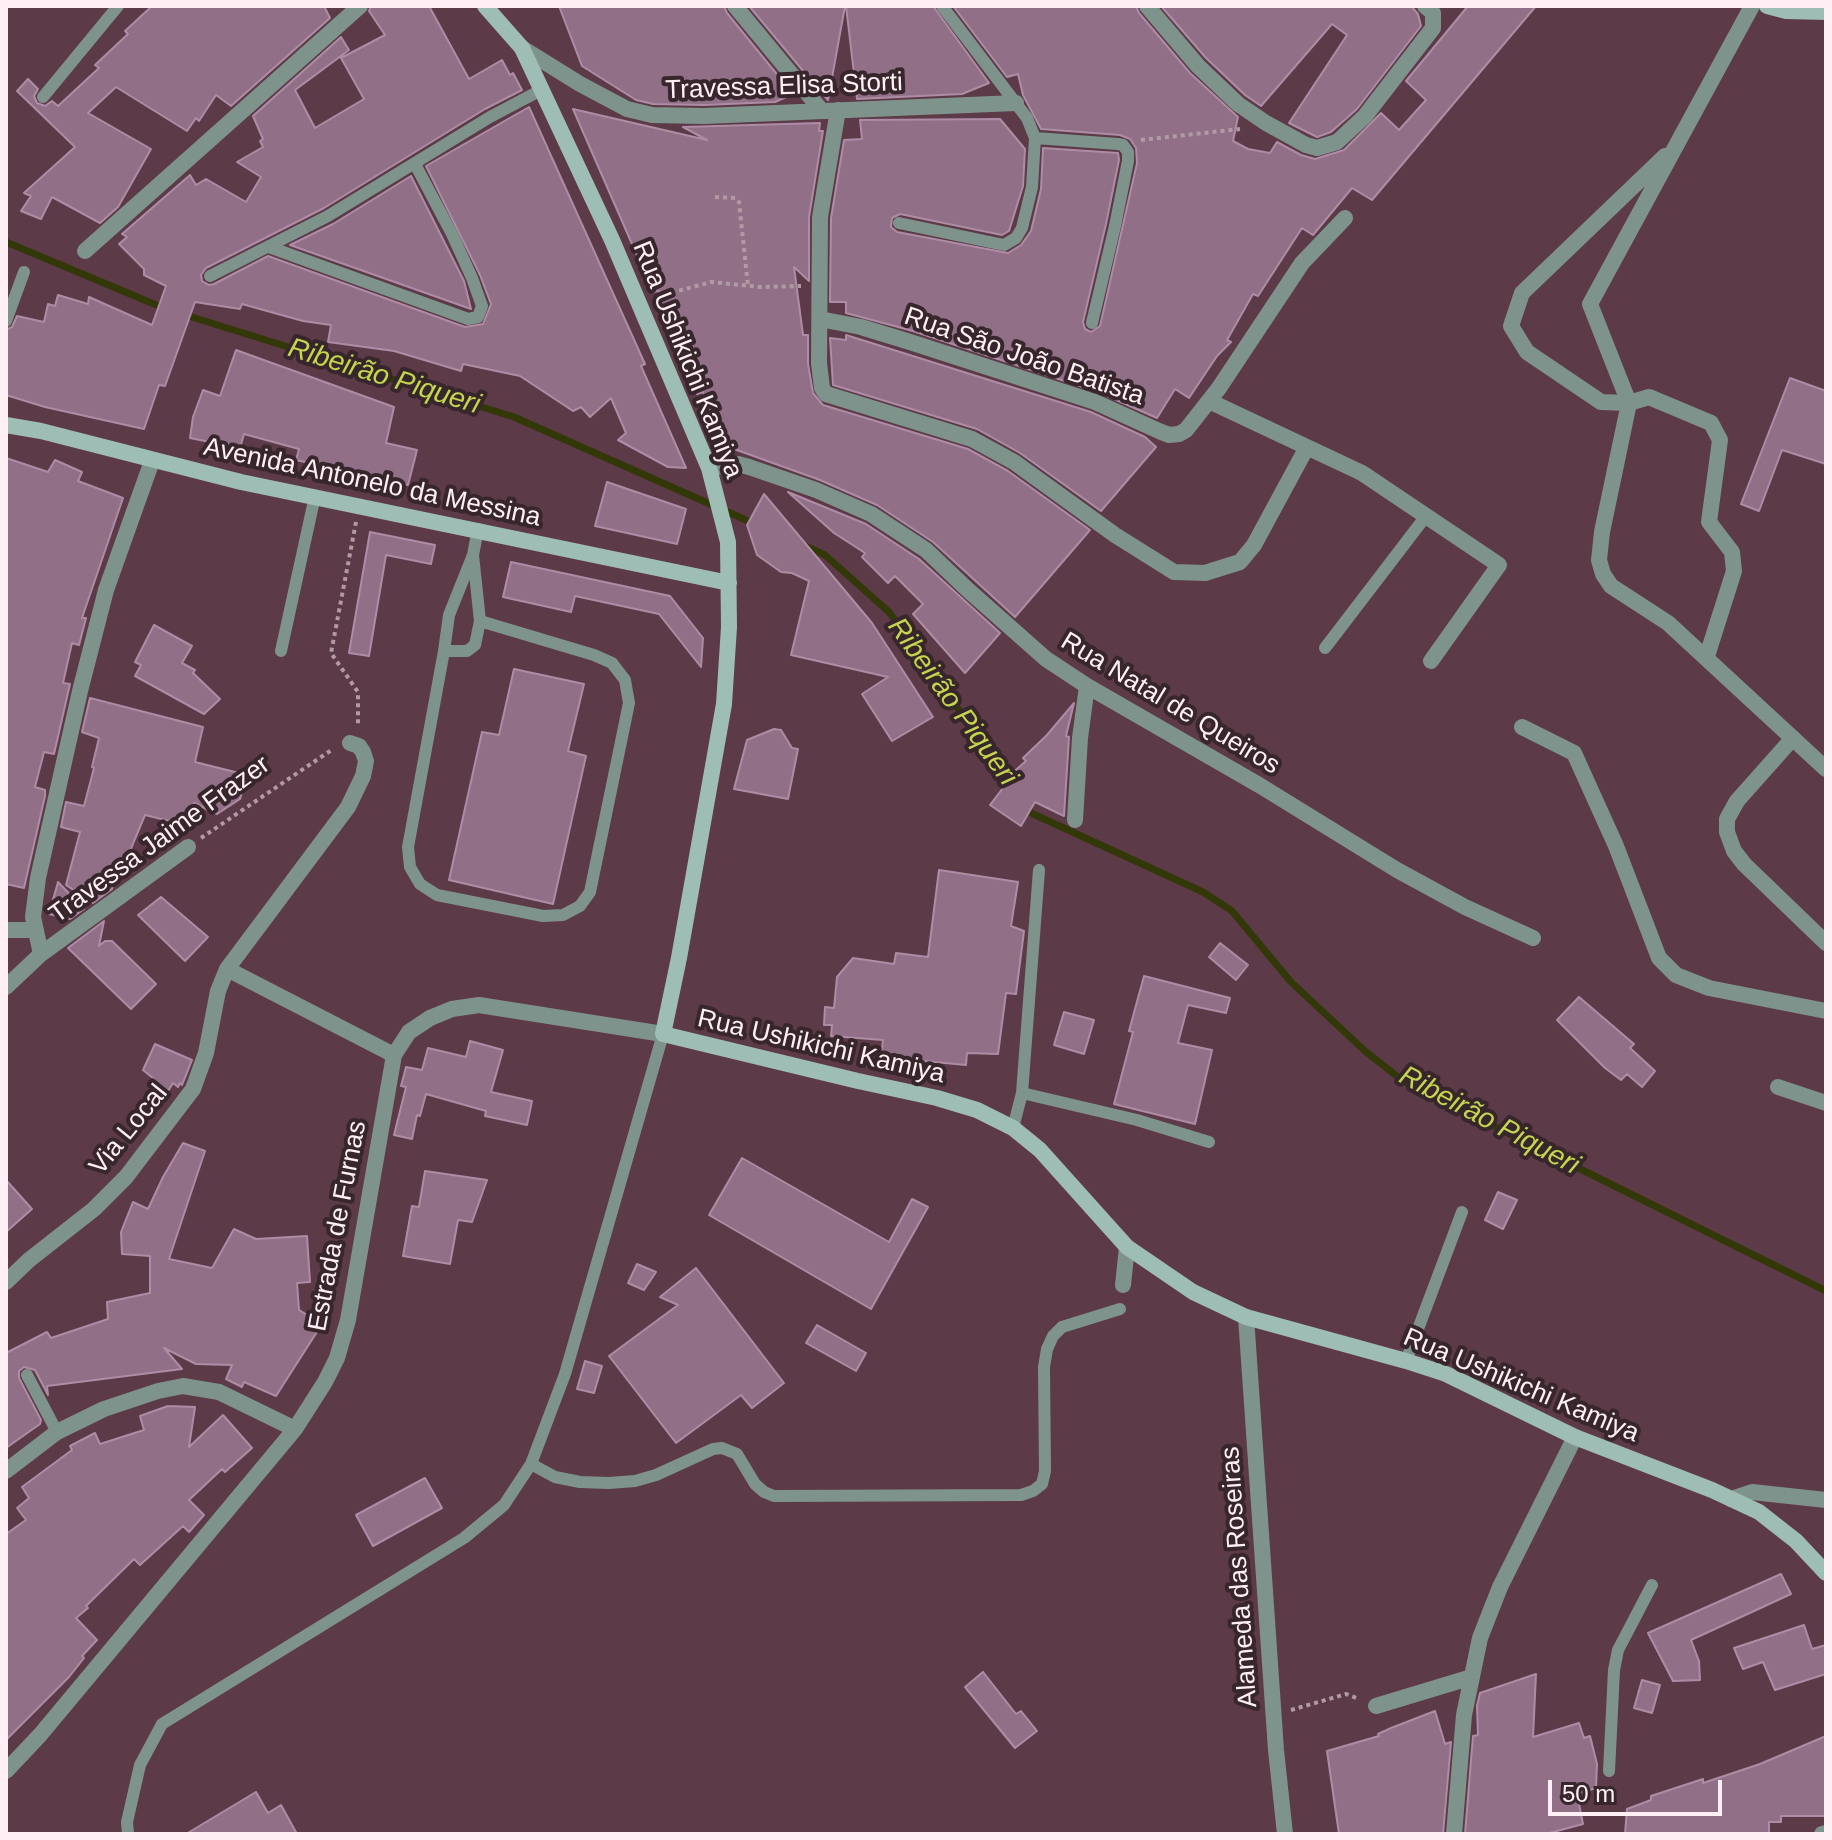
<!DOCTYPE html>
<meta charset="utf-8">
<style>
body{margin:0}
#map{position:relative;width:1832px;height:1840px;overflow:hidden;background:#5d3a47;font-family:Helvetica,sans-serif}
canvas{display:block}
.frame{position:absolute;inset:0;border:8px solid #fef0f4;pointer-events:none}
.scale{position:absolute;left:1548px;top:1780px;width:174px;height:36px;box-sizing:border-box;border:4px solid #fef0f4;border-top:0;padding-left:10px;font-size:24px;line-height:28px;white-space:nowrap;color:#fef0f4;-webkit-text-stroke:6px #37272c;paint-order:stroke}
</style>
<div id="map">
<canvas width="1832" height="1840"></canvas>
<div class="frame"></div>
<div class="scale">50 m</div>
</div>
<script>
const c = document.querySelector('canvas').getContext('2d');
c.lineJoin = 'round';
const poly = rows => new Path2D(rows.map(r => 'M' + r).join(''));
function strokePath(path, color, width, dash) { c.strokeStyle = color; c.lineWidth = width; c.lineCap = dash ? 'butt' : 'round'; c.setLineDash(dash || []); c.stroke(path); }
function fillPath(path, color) { c.fillStyle = color; c.fill(path, 'evenodd'); }
function write(font, color, halo, rows, align = 'center') {
  c.font = font + ' Helvetica,sans-serif'; c.lineWidth = 8; c.setLineDash([]); c.textBaseline = 'middle'; c.strokeStyle = halo; c.fillStyle = color; for (const [text, x, y, turn = 0] of rows) {
    c.save(); c.translate(x, y); c.rotate((+turn || 0) * Math.PI / 180); c.textAlign = isNaN(turn) ? turn : align; if (halo) c.strokeText(text, 0, 0); c.fillText(text, 0, 0); c.restore();
  }
}
const stream = poly([
 [6,242,166,309],
 [182,314,514,417,755,524],
 [803,545,825,555,889,612,1011,783],
 [1025,803,1031,813,1203,892,1232,911,1291,982,1365,1051,1403,1081,1826,1291]
]);
const building = poly([
 [152,6,324,6,330,18,231,106,216,95,199,121,196,118,187,131,116,87,88,113,151,149,118,207,100,223,52,197,41,219,21,211,31,196,24,193,75,147,17,91,28,79,38,89,34,96,37,103,45,106,52,101,58,106,99,68,95,65,128,34,125,31,152,6],
 [371,6,429,6,469,79,502,60,510,75,513,73,522,90,485,109,324,208,206,268,201,275,202,281,209,285,214,284,268,256,465,327,483,324,491,304,480,275,426,166,529,107,645,364,641,366,686,468,668,467,618,440,626,433,611,398,590,417,581,407,573,411,520,376,463,364,461,371,394,351,328,342,331,325,303,321,242,304,240,309,195,302,165,386,159,385,144,429,45,407,6,395,6,330,12,327,17,316,44,322,48,304,55,306,58,295,88,304,89,297,152,325,166,286,144,275,144,269,119,244,127,237,122,234,190,175,196,185,206,179,246,202,261,177,237,162,263,147,260,141,263,139,253,116,341,37,349,50,295,90,315,128,364,99,341,58,385,35,369,11,371,6],
 [559,6,724,6,727,13,793,94,775,102,704,105,653,104,636,100,582,66,559,6],
 [749,6,845,6,828,100,814,84,749,6],
 [846,6,933,6,989,83,962,94,857,99,846,6],
 [953,6,1136,6,1139,13,1190,73,1238,117,1233,141,1248,149,1270,153,1277,142,1301,155,1315,159,1344,150,1381,113,1399,130,1426,100,1406,81,1468,6,1536,6,1372,200,1352,188,1313,235,1302,228,1258,296,1253,294,1227,340,1231,342,1217,356,1189,398,1175,389,1157,418,1098,392,913,331,846,313,846,302,830,302,831,218,844,140,862,139,860,120,1000,119,1025,149,1023,186,1009,231,1002,235,900,214,892,218,891,227,897,232,1008,253,1021,245,1031,231,1041,189,1043,148,1118,153,1119,160,1106,224,1083,322,1085,329,1091,332,1100,326,1137,163,1136,148,1130,139,1120,135,1041,129,1023,95,1018,74,1007,77,953,6],
 [1161,6,1411,6,1418,14,1421,26,1357,109,1331,132,1317,137,1289,123,1347,35,1332,24,1261,106,1245,95,1206,58,1161,6],
 [573,109,707,140,683,127,820,123,819,131,823,131,809,217,809,281,794,267,803,335,808,335,808,364,813,393,823,405,968,449,1008,471,1090,530,1015,617,933,542,877,505,820,480,723,445,703,392,697,394,694,382,691,383,665,317,659,291,653,292,573,109],
 [411,176,464,281,471,309,290,245,333,224,411,176],
 [846,335,1091,412,1145,437,1156,447,1101,511,1020,453,977,429,833,385,830,338,846,340,846,335],
 [236,350,394,407,386,443,417,450,408,485,296,460,299,449,244,434,240,448,190,438,193,417,203,390,220,396,236,350],
 [1790,378,1826,391,1826,464,1782,450,1759,511,1741,504,1790,378],
 [6,458,48,472,55,460,82,472,78,481,123,498,82,618,86,618,79,645,72,643,63,683,70,684,54,754,44,752,35,787,45,790,45,796,24,888,6,884,6,458],
 [607,482,686,509,677,544,595,526,607,482],
 [788,492,866,524,919,559,1000,633,965,673,913,614,923,604,895,576,888,583,862,557,865,553,834,533,788,492],
 [764,494,872,623,933,717,892,741,862,694,888,677,791,655,809,581,792,573,781,572,757,555,747,525,764,494],
 [370,532,435,545,431,564,386,555,369,656,349,653,370,532],
 [511,562,670,596,703,638,701,667,659,614,575,596,571,612,503,597,511,562],
 [154,625,192,646,182,663,195,670,193,673,220,699,204,714,135,676,141,665,135,662,154,625],
 [514,669,584,684,568,751,586,756,553,904,449,880,482,732,499,735,514,669],
 [90,698,203,727,195,762,247,775,240,799,217,814,194,803,190,826,145,815,132,846,124,877,115,875,112,889,93,903,66,885,80,832,61,827,66,802,84,806,94,768,92,767,99,738,82,732,90,698],
 [1074,703,1066,736,1069,737,1064,816,1035,802,1021,826,990,805,1006,784,1002,782,1026,761,1023,758,1047,735,1074,703],
 [774,729,781,730,792,748,798,749,788,799,734,789,747,740,774,729],
 [939,870,1018,882,1011,926,1024,931,1016,994,1006,993,998,1054,967,1053,966,1065,881,1057,883,1040,831,1036,832,1025,824,1025,825,1007,834,1008,837,977,853,958,894,964,896,953,928,957,939,870],
 [58,882,84,909,70,919,49,914,58,882],
 [161,897,208,937,185,961,138,915,161,897],
 [104,921,99,946,105,941,112,941,156,984,131,1009,68,948,104,921],
 [1220,943,1248,965,1236,980,1209,957,1220,943],
 [1144,976,1230,998,1226,1013,1188,1005,1178,1043,1212,1050,1195,1124,1114,1104,1133,1032,1129,1031,1144,976],
 [1579,997,1634,1044,1630,1048,1655,1071,1642,1087,1627,1074,1621,1080,1605,1068,1557,1020,1579,997],
 [1064,1012,1094,1020,1084,1054,1054,1045,1064,1012],
 [470,1041,503,1050,491,1092,532,1101,527,1125,485,1116,486,1111,426,1094,420,1116,417,1115,412,1139,394,1135,406,1087,401,1086,406,1067,422,1070,428,1048,466,1057,470,1041],
 [155,1044,192,1060,182,1085,180,1083,178,1087,173,1083,168,1091,153,1081,154,1079,143,1070,155,1044],
 [183,1143,205,1151,169,1259,212,1268,234,1229,256,1239,307,1236,310,1282,297,1283,299,1310,322,1324,276,1396,244,1382,242,1387,226,1379,232,1365,196,1364,164,1348,182,1369,47,1386,48,1395,35,1370,24,1367,19,1371,19,1378,41,1420,40,1424,6,1448,6,1353,47,1332,51,1338,108,1319,107,1302,150,1293,150,1256,122,1254,121,1232,133,1202,148,1209,163,1177,183,1143],
 [742,1158,889,1242,912,1199,928,1207,871,1309,709,1215,742,1158],
 [425,1171,487,1180,472,1222,458,1220,450,1264,403,1256,412,1206,419,1207,425,1171],
 [6,1180,32,1209,6,1232,6,1180],
 [1498,1192,1517,1200,1503,1229,1485,1220,1498,1192],
 [637,1264,656,1272,644,1290,628,1283,637,1264],
 [696,1268,784,1383,752,1408,741,1395,676,1443,609,1356,678,1305,660,1297,696,1268],
 [817,1325,866,1353,856,1371,806,1343,817,1325],
 [585,1361,602,1366,594,1393,577,1389,585,1361],
 [168,1406,195,1407,189,1447,223,1415,252,1448,225,1472,222,1469,189,1500,204,1515,189,1532,183,1526,140,1565,134,1559,86,1606,88,1608,76,1618,97,1640,82,1656,84,1658,69,1677,6,1740,6,1534,26,1520,17,1508,29,1498,22,1487,72,1450,70,1446,95,1433,100,1444,144,1430,140,1416,168,1406],
 [425,1478,442,1508,373,1546,356,1515,425,1478],
 [1781,1574,1791,1594,1691,1640,1699,1661,1700,1680,1673,1681,1648,1633,1781,1574],
 [1804,1625,1812,1649,1826,1645,1826,1674,1775,1690,1763,1662,1743,1669,1734,1648,1804,1625],
 [983,1672,1016,1714,1021,1711,1037,1731,1015,1748,965,1687,983,1672],
 [1536,1674,1533,1737,1579,1723,1584,1738,1590,1736,1597,1764,1596,1788,1577,1794,1583,1824,1546,1834,1465,1834,1473,1736,1478,1735,1477,1706,1480,1693,1536,1674],
 [1642,1680,1660,1685,1652,1713,1634,1708,1642,1680],
 [1435,1711,1445,1744,1451,1742,1443,1834,1339,1834,1327,1751,1379,1736,1378,1734,1391,1728,1435,1711],
 [1826,1736,1826,1816,1781,1816,1781,1822,1769,1822,1769,1834,1625,1834,1627,1809,1651,1800,1651,1796,1703,1779,1703,1783,1760,1764,1826,1736],
 [256,1792,268,1813,281,1805,297,1834,186,1834,256,1792]
]);
const path = poly([
 [1141,140,1240,129],
 [715,197,735,198,739,202,748,286],
 [656,297,711,282,761,287,801,286],
 [356,522,331,653,358,692,358,727],
 [201,838,333,749],
 [1291,1710,1346,1694,1359,1699]
]);
const lane = poly([
 [43,97,118,6],
 [1035,138,1118,144,1123,145,1128,152,1128,161,1115,226,1092,323],
 [899,223,1004,245,1016,238,1022,228,1032,187,1035,138,1027,118,942,6],
 [269,247,468,319,478,317,482,306,472,278,452,234,415,164],
 [210,276,328,216,490,117,543,89],
 [6,321,24,272],
 [473,555,480,621,475,645,467,651,444,651,449,615,473,555,478,529],
 [1325,648,1426,516],
 [281,651,315,496],
 [444,651,408,847,410,867,420,884,437,895,543,916,563,915,580,906,590,892,629,703,625,680,612,663,594,655,480,621],
 [1022,1093,1137,1120,1209,1142],
 [1013,1128,1022,1093,1039,870],
 [1406,1361,1462,1212],
 [27,1375,57,1432],
 [531,1464,555,1477,580,1482,609,1483,635,1481,656,1475,713,1449,722,1448,737,1454,755,1484,764,1492,774,1496,1021,1495,1033,1491,1042,1484,1045,1471,1044,1367,1047,1349,1053,1336,1062,1327,1120,1309],
 [1609,1771,1614,1670,1618,1650,1652,1585],
 [128,1834,127,1822,140,1765,162,1724,464,1538,504,1505,531,1464,565,1374,663,1034]
]);
const street = poly([
 [735,6,821,110],
 [1147,6,1198,66,1238,104,1266,123,1306,145,1317,148,1337,142,1365,116,1433,28,1433,13,1425,6],
 [1752,6,1590,304,1629,403,1602,532,1599,560,1603,574,1611,586,1668,623,1826,769],
 [522,48,580,84,627,109,652,115,704,116,1016,103],
 [838,110,820,217,819,363,822,388,826,394,972,439,1014,462,1115,535,1174,572,1205,573,1240,562,1254,545,1307,447],
 [1665,156,1522,293,1511,326,1527,352,1601,402,1629,403,1649,397,1711,423,1720,440,1709,522,1732,552,1734,571,1707,656],
 [85,251,360,6],
 [820,319,861,327,910,342,1095,402,1159,431,1169,435,1179,434,1186,430,1219,388,1302,263,1345,218],
 [1209,401,1362,473,1499,565,1431,661],
 [709,468,738,464,749,467,816,490,871,514,926,550,968,590,1046,659,1087,686,1259,785,1397,870,1465,907,1533,938],
 [1522,727,1574,753,1616,846,1659,958,1676,975,1709,988,1826,1011],
 [1793,738,1737,801,1727,819,1727,832,1734,851,1744,864,1826,943],
 [1075,820,1080,738,1087,686],
 [6,930,34,930],
 [41,954,33,917,38,878,80,691,106,590,152,461],
 [227,969,394,1055],
 [6,987,41,954,188,847],
 [1778,1087,1826,1103],
 [6,1282,29,1260,94,1209,126,1177,193,1089,206,1053,218,991,227,969,348,807,363,776,366,761,363,752,359,746,350,743],
 [1123,1285,1127,1247],
 [1246,1317,1276,1750,1285,1834],
 [6,1471,57,1432,104,1409,158,1391,183,1386,219,1392,295,1429],
 [1731,1499,1752,1492,1826,1500],
 [1376,1706,1472,1677],
 [6,1771,40,1735,295,1429,325,1382,337,1358,348,1320,394,1055,409,1032,430,1018,452,1009,479,1005,663,1034],
 [1454,1834,1464,1715,1480,1638,1500,1587,1575,1437],
 [1822,1834,1826,1833]
]);
const secondary = poly([
 [485,6,522,48,612,240,709,468,728,542,729,627,724,704,679,958,663,1034,858,1081,937,1098,977,1110,1013,1128,1040,1150,1127,1247,1193,1292,1246,1317,1406,1361,1446,1374,1575,1437,1712,1490,1759,1512,1796,1541,1826,1573],
 [1767,6,1786,11,1826,12],
 [6,425,41,431,241,482,729,583]
]);
const streetNames = [
 ["Travessa Elisa Storti",784,87,-2],
 ["Rua São João Batista",1024,357,19],
 ["Rua Ushikichi Kamiya",687,360,68],
 ["Avenida Antonelo da Messina",372,483,12],
 ["Rua Natal de Queiros",1170,704,31],
 ["Travessa Jaime Frazer",160,840,-36],
 ["Rua Ushikichi Kamiya",821,1047,13],
 ["Via Local",129,1130,-51],
 ["Estrada de Furnas",338,1226,-79],
 ["Rua Ushikichi Kamiya",1521,1386,23],
 ["Alameda das Roseiras",1240,1577,-94]
];
const waterNames = [
 ["Ribeirão Piqueri",384,377,17],
 ["Ribeirão Piqueri",952,702,54],
 ["Ribeirão Piqueri",1489,1121,28]
];
strokePath(stream, '#333808', 7);
fillPath(building, '#906f87');
strokePath(building, '#ae8ca5', 2);
strokePath(path, '#b29aa2', 4, [4, 4]);
strokePath(lane, '#7f938d', 12);
strokePath(street, '#7f938d', 16);
strokePath(secondary, '#9ebdb4', 16);
write('26px', '#fef0f4', '#37272c', streetNames);
write('italic 28px', '#c5d64d', '#37272c', waterNames);
</script>
